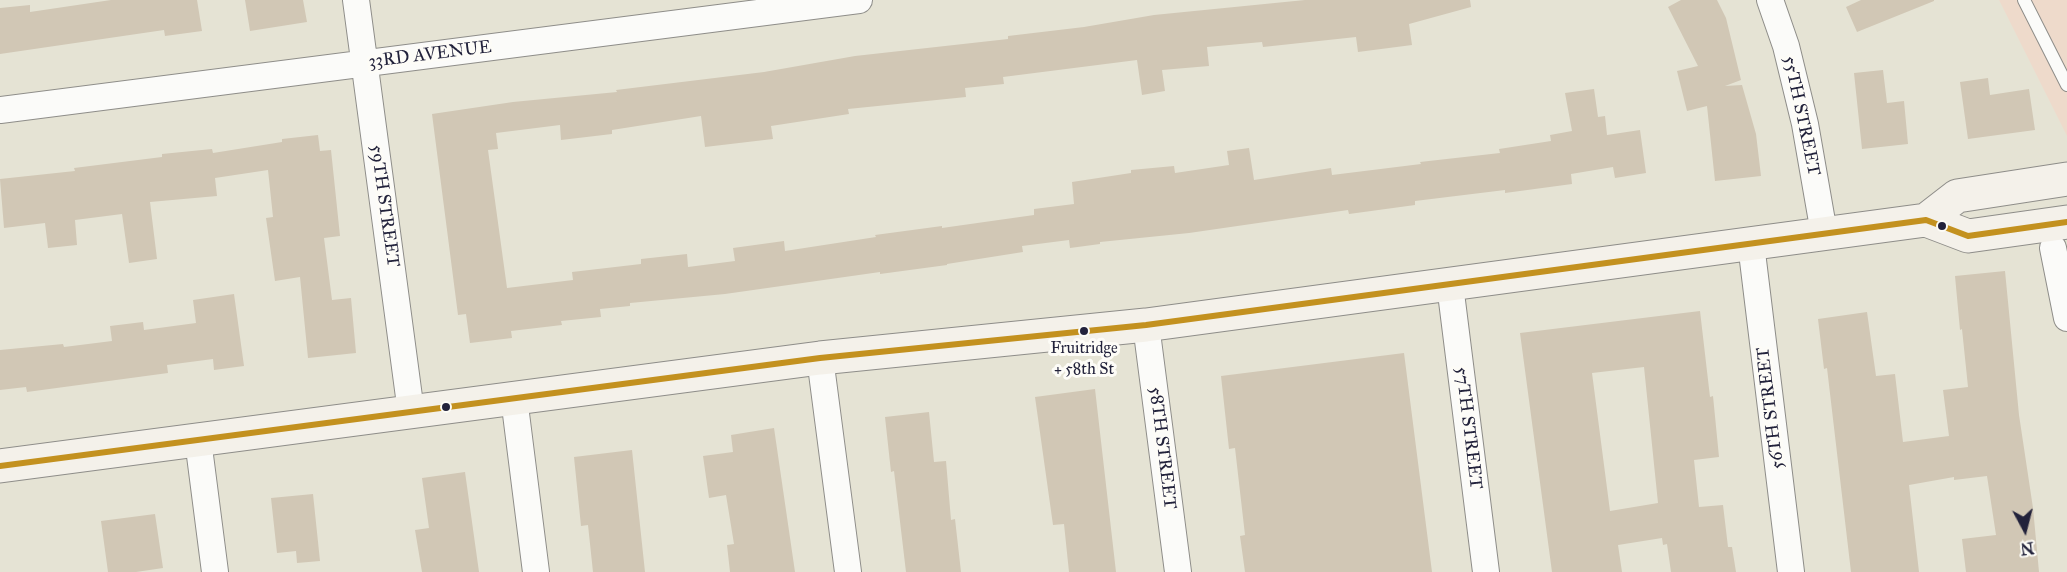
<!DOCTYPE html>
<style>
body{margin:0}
#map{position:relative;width:2067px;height:572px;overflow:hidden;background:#e5e3d4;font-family:"IM FELL Great Primer",serif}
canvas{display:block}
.north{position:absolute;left:1995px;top:500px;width:60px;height:60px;-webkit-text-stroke:4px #fdfcf7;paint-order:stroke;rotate:173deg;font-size:16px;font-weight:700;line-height:24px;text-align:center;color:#22223b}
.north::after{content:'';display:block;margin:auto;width:21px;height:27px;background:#22223b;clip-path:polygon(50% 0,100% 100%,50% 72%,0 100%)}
</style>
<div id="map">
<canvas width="2067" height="572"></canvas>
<div class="north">N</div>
</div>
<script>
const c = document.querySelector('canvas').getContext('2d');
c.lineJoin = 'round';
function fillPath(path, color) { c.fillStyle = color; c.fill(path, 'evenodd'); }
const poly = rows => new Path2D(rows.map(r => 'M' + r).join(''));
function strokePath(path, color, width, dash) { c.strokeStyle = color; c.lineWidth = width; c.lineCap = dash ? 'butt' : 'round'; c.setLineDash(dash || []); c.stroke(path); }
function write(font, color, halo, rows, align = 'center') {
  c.font = font + ' "IM FELL Great Primer",serif'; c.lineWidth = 6; c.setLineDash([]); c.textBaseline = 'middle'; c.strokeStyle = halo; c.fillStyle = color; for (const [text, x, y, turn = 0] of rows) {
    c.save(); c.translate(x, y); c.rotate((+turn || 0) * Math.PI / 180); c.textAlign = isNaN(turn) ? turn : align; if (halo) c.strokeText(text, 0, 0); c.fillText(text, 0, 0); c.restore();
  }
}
const built = poly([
 [1999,0,2067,0,2067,136]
]);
const building = poly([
 [111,0,197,0,202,31,165,36,164,30,0,54,0,8,30,5,30,12],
 [245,0,303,0,307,22,250,31],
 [1305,0,1470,0,1471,7,1409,24,1412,45,1358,52,1356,37,1263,47,1262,42,1207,47,1209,66,1162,70,1165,91,1142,95,1137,60,1003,77,1004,84,965,88,966,97,848,109,849,114,771,126,773,139,705,147,701,116,612,130,612,134,561,140,560,125,496,133,498,149,488,150,507,288,573,280,572,272,641,264,641,259,687,254,688,267,735,261,733,248,784,241,785,251,876,237,875,235,942,226,942,228,1034,215,1034,209,1074,204,1072,182,1131,173,1131,170,1174,166,1175,173,1229,165,1227,151,1249,148,1254,180,1331,168,1332,175,1421,164,1420,162,1500,153,1499,149,1551,141,1550,135,1572,131,1565,93,1594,89,1598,117,1605,116,1607,135,1640,130,1646,173,1615,178,1613,167,1571,174,1572,184,1505,193,1505,190,1415,201,1415,205,1349,214,1348,210,1189,233,1100,242,1100,244,1070,248,1069,240,1022,246,1023,252,947,264,947,265,880,274,880,272,725,294,630,303,630,306,600,309,601,317,561,321,562,325,511,331,512,338,470,343,466,314,458,315,432,114,513,102,617,92,616,90,764,72,855,56,1008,39,1008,36,1084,27,1154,15],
 [1681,0,1717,0,1726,18,1741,80,1725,86,1742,85,1756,134,1761,176,1715,181,1707,106,1687,111,1677,71,1698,66,1668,7],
 [1861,0,1934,0,1934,1,1857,32,1846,7],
 [1883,70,1887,103,1904,101,1908,144,1862,149,1854,73],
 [1988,78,1990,95,2029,89,2035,130,1968,139,1960,82],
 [318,135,320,151,331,150,340,236,324,238,332,300,351,298,356,353,308,358,300,277,275,281,266,218,273,217,268,170,215,178,217,196,150,202,157,259,129,263,122,214,75,220,77,245,48,248,45,223,4,228,0,179,75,171,74,168,162,157,162,154,212,149,213,153,282,142,282,139],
 [2005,271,2019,415,2033,508,2039,572,1966,572,1962,539,1996,535,1987,476,1954,480,1954,477,1909,485,1919,572,1851,572,1827,368,1824,369,1818,319,1867,312,1876,376,1895,374,1903,442,1949,436,1943,390,1968,387,1962,329,1960,330,1955,276],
 [234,294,244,366,214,370,213,359,167,365,168,373,27,392,26,387,0,390,0,350,63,344,64,347,112,341,110,326,143,322,144,330,196,323,193,300],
 [1700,311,1710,397,1713,396,1719,457,1694,460,1699,507,1723,505,1728,547,1732,547,1736,572,1671,572,1667,544,1663,545,1662,538,1618,545,1622,572,1552,572,1520,333],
 [1644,367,1658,503,1610,511,1592,373],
 [1404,353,1432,572,1245,572,1240,536,1245,535,1235,448,1229,449,1221,376],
 [1095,389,1116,572,1069,572,1064,524,1053,525,1035,397],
 [929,412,934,462,946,461,951,520,955,519,961,572,906,572,894,471,891,472,885,417],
 [774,428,795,572,730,572,727,545,734,544,726,495,709,498,703,456,733,452,731,435],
 [632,450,645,572,593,572,588,525,581,526,574,457],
 [465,472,479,572,422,572,415,530,429,528,422,478],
 [313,494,320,561,297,563,296,551,277,553,271,498],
 [155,514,163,568,136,572,108,572,101,521]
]);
const lane = poly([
 [2024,0,2067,85]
]);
const street = poly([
 [356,0,411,412],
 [1770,0,1786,46,1805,124,1824,233],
 [0,110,859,0],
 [1751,244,1791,572],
 [2053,248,2067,318],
 [1450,285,1486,572],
 [1146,325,1178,572],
 [820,358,848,572],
 [514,398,536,572],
 [198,440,215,572]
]);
const secondary = poly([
 [1926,220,1957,196,2067,179],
 [0,466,820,358,1146,325,1926,220,1968,236,2067,222]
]);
const bus1 = poly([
 [0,466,820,358,1146,325,1926,220,1968,236,2067,222]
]);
const markers = [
 [1942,226,5,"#22223b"],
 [1084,331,5,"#22223b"],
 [446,407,5,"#22223b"]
];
const busNames = [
 ["Fruitridge",1084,349],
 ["+ 58th St",1084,370]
];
const streetNames = [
 ["33RD AVENUE",430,55,-7],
 ["55TH STREET",1801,116,78],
 ["59TH STREET",384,206,82],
 ["56TH STREET",1771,408,-97],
 ["57TH STREET",1468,428,83],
 ["58TH STREET",1162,448,83]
];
fillPath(built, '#eedacb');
fillPath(building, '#d1c7b5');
strokePath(lane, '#8e8d89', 14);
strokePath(street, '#8e8d89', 28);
strokePath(secondary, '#8e8d89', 35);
strokePath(lane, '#fbfbf9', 12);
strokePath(street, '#fbfbf9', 26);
strokePath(secondary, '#f4f1ea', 33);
strokePath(bus1, '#c3911f', 6);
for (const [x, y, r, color] of markers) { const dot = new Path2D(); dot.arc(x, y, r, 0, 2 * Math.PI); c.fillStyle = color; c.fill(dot); strokePath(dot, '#fdfcf7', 2); }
write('16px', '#22223b', '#fdfcf7', busNames);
write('18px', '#22223b', '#fdfcf7', streetNames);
</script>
